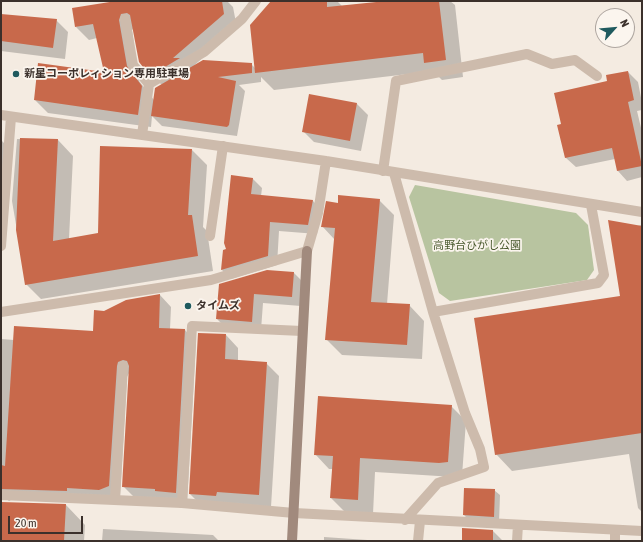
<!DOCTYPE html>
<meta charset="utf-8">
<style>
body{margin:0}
#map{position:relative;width:643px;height:542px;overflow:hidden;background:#f4ebe1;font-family:"Asap Condensed",sans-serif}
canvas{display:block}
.frame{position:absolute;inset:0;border:2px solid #3b302b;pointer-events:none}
.north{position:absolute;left:595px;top:8px;width:40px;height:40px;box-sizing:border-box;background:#fbf5ee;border:1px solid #aea6a0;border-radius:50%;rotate:63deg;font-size:11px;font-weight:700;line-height:16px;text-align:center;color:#3b302b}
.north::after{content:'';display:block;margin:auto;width:14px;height:18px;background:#1f5a5e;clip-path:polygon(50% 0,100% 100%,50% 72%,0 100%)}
.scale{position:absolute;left:8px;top:516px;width:75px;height:18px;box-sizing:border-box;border:2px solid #3b302b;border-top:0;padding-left:5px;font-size:12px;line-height:14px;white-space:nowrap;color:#3b302b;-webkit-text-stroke:3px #fbf5ee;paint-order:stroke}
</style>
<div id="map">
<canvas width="643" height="542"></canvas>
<div class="frame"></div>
<div class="north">N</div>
<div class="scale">20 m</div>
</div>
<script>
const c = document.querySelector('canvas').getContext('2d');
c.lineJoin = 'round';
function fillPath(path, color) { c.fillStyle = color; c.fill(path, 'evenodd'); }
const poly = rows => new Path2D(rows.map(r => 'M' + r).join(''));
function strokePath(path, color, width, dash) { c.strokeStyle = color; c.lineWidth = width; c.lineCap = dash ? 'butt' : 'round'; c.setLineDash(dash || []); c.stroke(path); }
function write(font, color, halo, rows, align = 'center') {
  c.font = font + ' "Asap Condensed","Noto Sans JP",sans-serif'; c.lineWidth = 3.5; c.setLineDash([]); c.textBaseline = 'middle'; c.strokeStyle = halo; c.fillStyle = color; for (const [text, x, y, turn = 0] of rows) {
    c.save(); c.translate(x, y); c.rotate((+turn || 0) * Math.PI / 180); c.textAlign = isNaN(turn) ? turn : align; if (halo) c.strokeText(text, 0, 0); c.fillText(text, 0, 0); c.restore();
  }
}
const green = poly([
 [415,185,576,213,588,225,594,270,587,280,450,301,439,293,409,197]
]);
const shadow = poly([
 [122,1,227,1,233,7,237,28,190,69,251,64,255,68,272,1,337,1,342,6,396,1,450,1,455,5,463,77,442,80,433,71,274,90,261,77,261,82,239,85,245,91,237,136,162,126,152,116,151,127,48,113,35,100,105,73,97,38,89,40,76,27],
 [134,28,151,75,162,85,154,100,139,81,132,30],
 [1,15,56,20,68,32,65,59,1,51],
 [628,72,638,82,642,103,642,110,637,111,642,132,642,177,627,181,618,171,615,159,576,167,566,158,562,125,608,82],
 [310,95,357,104,368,115,361,151,314,142,303,131],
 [17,139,58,140,73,156,69,239,99,234,192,150,207,165,203,227,207,231,213,271,41,299,26,284,12,201],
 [1,140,7,146,1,224],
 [252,178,262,188,261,196,313,201,322,210,317,234,279,231,277,265,231,279,222,270,224,251,227,249],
 [379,200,394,215,387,304,409,305,424,321,422,359,342,355,326,339,335,240,322,226,339,204],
 [642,225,642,512,638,508,629,454,512,471,496,454,621,297,637,226],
 [294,273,303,282,301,306,263,303,261,330,226,328,217,319,220,285],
 [160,295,171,307,170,329,185,330,196,342,187,504,135,498,123,486,130,371,127,377,120,497,13,499,9,501,1,494,1,339,14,340,94,333,104,312,126,301],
 [226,335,238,348,238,361,266,363,279,376,271,507,203,507,190,494],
 [451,406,466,421,462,476,454,477,375,472,373,514,346,513,331,498,333,469,329,469,315,454],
 [494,490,500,495,499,522,469,520,464,515],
 [1,503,66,505,85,525,84,541,1,541],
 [103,529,213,535,219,541,102,541],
 [493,531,503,541,463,541],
 [324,537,382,541,324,541]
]);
const building = poly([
 [116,1,222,1,224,14,173,58,180,58,150,76,139,62,130,15,127,13,121,14,119,20,127,66,142,86,138,115,34,100,38,63,104,72,93,24,75,27,72,8],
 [271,1,327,1,327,7,386,1,439,1,446,60,424,63,423,53,255,73,250,25],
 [1,14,57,19,53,48,1,41],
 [203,60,252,63,252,73,218,77,236,81,229,125,227,127,151,116,155,88],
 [628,71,634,100,628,102,642,166,617,171,612,148,565,158,557,125,561,124,554,93,607,81,606,75],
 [309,94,357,103,350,141,302,132],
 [20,138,58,139,53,241,98,233,100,146,192,149,188,215,192,215,198,256,25,285,16,230],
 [231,175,253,178,251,194,313,200,308,225,270,222,268,256,221,270,223,250,226,249,224,243],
 [338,195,380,199,371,302,410,304,407,345,325,340,335,228,321,227,326,201,338,203],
 [608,220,642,226,642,433,495,455,474,318,620,296],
 [267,270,294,272,292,297,254,294,252,322,216,319,219,284],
 [160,294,159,328,185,329,176,493,155,491,155,489,122,487,129,366,127,361,123,360,118,362,117,366,109,486,99,490,67,488,67,491,1,489,1,465,5,466,14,326,93,331,94,310,104,311,126,300],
 [198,333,226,334,225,359,267,362,259,495,217,492,216,496,189,494],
 [318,396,452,405,448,462,439,463,360,458,358,500,330,498,333,456,314,455],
 [464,488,495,489,494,517,463,515],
 [1,502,66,504,64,541,1,541],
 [462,528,493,530,493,541,462,541]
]);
const lane = poly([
 [125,19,133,65,149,84],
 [383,171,396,81,527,54,552,64,575,60,597,76],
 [210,236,223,146],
 [1,312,211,280,307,251],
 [115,499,123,366],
 [182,503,192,326,302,331],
 [418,541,420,521],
 [615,541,615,530]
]);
const street = poly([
 [1,115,326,161,642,212],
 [142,135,149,84,204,52,242,19,256,1],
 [394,173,433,312,465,413,480,449,484,467,438,483,405,520],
 [1,246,11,117],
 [307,251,318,213,326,161],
 [433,312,598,283,604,275,591,205],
 [1,495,182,503,294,513,642,531],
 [517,541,518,525]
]);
const secondary = poly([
 [292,541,307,251]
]);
const markers = [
 [16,74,4,"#1f5a5e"],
 [188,306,4,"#1f5a5e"]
];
const poiNames = [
 ["新星コーポレィション専用駐車場",24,74],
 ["タイムズ",196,306]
];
const parkNames = [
 ["高野台ひがし公園",477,246]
];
fillPath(green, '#b8c4a0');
fillPath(shadow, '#0003');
fillPath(building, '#c8694b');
strokePath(lane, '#cdbbac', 10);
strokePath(street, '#cdbbac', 10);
strokePath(secondary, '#a18a7d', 10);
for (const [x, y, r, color] of markers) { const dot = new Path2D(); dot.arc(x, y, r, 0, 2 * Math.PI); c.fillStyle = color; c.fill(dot); strokePath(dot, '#fbf5ee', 1.5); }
write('bold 11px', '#3b302b', '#fbf5ee', poiNames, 'left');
write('11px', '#4a5a2e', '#fbf5ee', parkNames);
</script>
